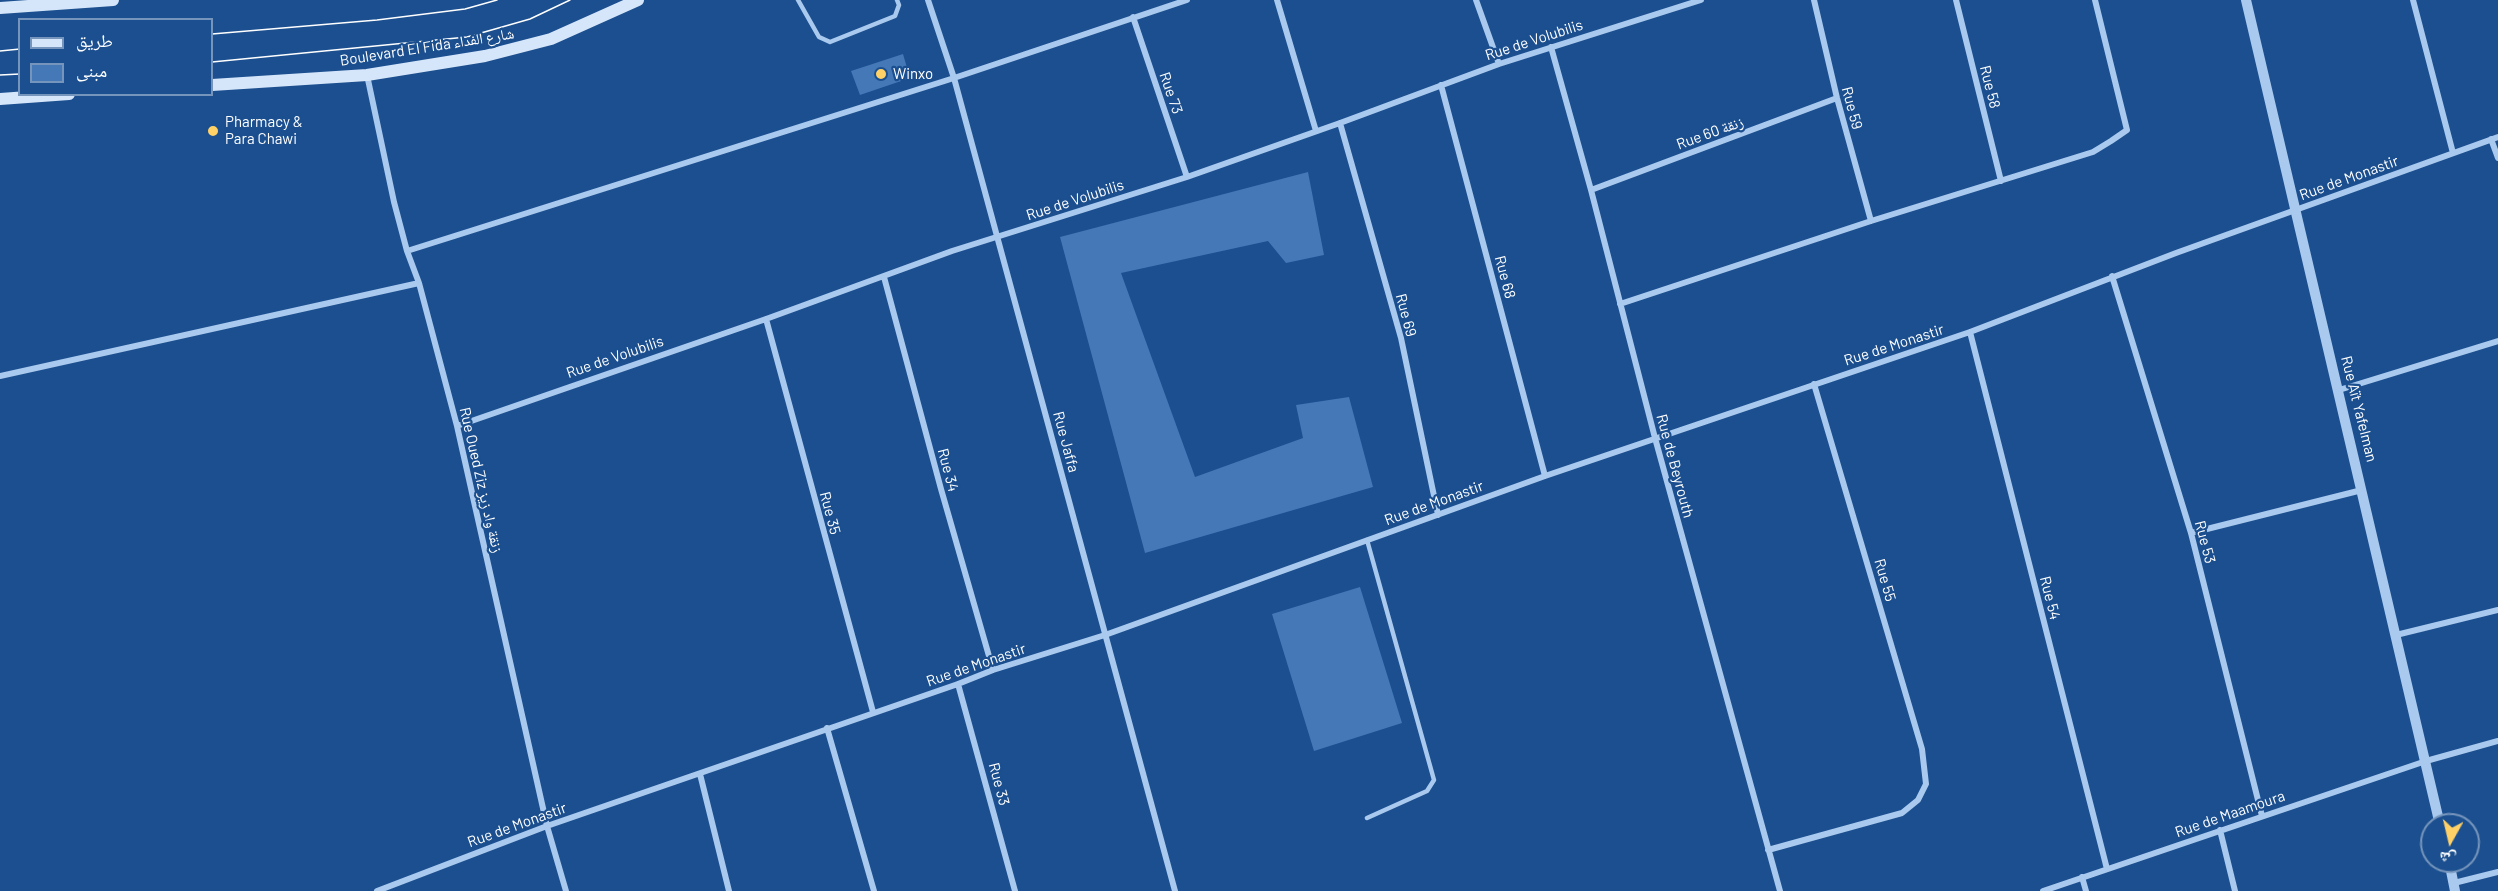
<!DOCTYPE html>
<meta charset="utf-8">
<style>
body{margin:0}
#map{position:relative;width:2498px;height:891px;overflow:hidden;background:#1b4f8f;font-family:Barlow,"Noto Naskh Arabic",sans-serif}
canvas{display:block}
.legend{position:absolute;left:18px;top:18px;width:195px;height:78px;box-sizing:border-box;background:#1b4f8f;border:2px solid #7695bc;margin:0;padding:8px 10px;list-style:none;font-size:18px;color:#fff}
.legend li{display:flex;align-items:center;gap:12px;height:30px}
.legend b{width:30px;border:2px solid #7695bc}
.north{position:absolute;left:2420px;top:813px;width:60px;height:60px;box-sizing:border-box;background:#1b4f8f;border:2px solid #7695bc;border-radius:50%;rotate:188deg;font-size:16px;font-weight:700;line-height:24px;text-align:center;color:#fff}
.north::after{content:'';display:block;margin:auto;width:21px;height:27px;background:#ffd166;clip-path:polygon(50% 0,100% 100%,50% 72%,0 100%)}
</style>
<div id="map">
<canvas width="2498" height="891"></canvas>
<ul class="legend">
<li><b style="height:8px;background:#d6e6fa"></b>طريق</li>
<li><b style="height:16px;background:#4478b7"></b>مبنى</li>
</ul>
<div class="north">ش</div>
</div>
<script>
const c = document.querySelector('canvas').getContext('2d');
c.lineJoin = 'round';
function fillPath(path, color) { c.fillStyle = color; c.fill(path, 'evenodd'); }
const poly = rows => new Path2D(rows.map(r => 'M' + r).join(''));
function strokePath(path, color, width, dash) { c.strokeStyle = color; c.lineWidth = width; c.lineCap = dash ? 'butt' : 'round'; c.setLineDash(dash || []); c.stroke(path); }
function write(font, color, halo, rows, align = 'center') {
  c.font = font + ' Barlow,"Noto Naskh Arabic",sans-serif'; c.lineWidth = 4.5; c.setLineDash([]); c.textBaseline = 'middle'; c.strokeStyle = halo; c.fillStyle = color; for (const [text, x, y, turn = 0] of rows) {
    c.save(); c.translate(x, y); c.rotate((+turn || 0) * Math.PI / 180); c.textAlign = isNaN(turn) ? turn : align; if (halo) c.strokeText(text, 0, 0); c.fillText(text, 0, 0); c.restore();
  }
}
const building = poly([
 [903,54,910,78,860,95,851,71],
 [1308,172,1324,255,1286,263,1268,241,1121,273,1195,477,1303,438,1296,405,1349,397,1373,487,1145,553,1060,237],
 [1360,587,1402,723,1314,751,1272,614]
]);
const service = poly([
 [798,0,819,37,830,42,895,16,899,5,897,0],
 [1367,540,1434,780,1427,791,1367,818]
]);
const minor = poly([
 [928,0,954,78,1175,891],
 [1277,0,1316,131],
 [1476,0,1499,64],
 [1814,0,1837,98,1871,221],
 [1956,0,2001,181],
 [2413,0,2453,153],
 [1133,17,1187,177],
 [1551,47,1591,190,1655,438,1780,891],
 [367,75,394,202,407,251,419,283,457,426,547,826,566,891],
 [1441,85,1545,476],
 [1340,123,1401,338,1438,515],
 [2491,139,2498,158],
 [1591,190,1837,98],
 [407,251,954,78,1187,0],
 [2112,276,2191,533,2262,816],
 [884,277,941,489,993,670],
 [1620,304,1871,221,2093,152,2111,141,2127,130,2095,0],
 [766,319,873,712],
 [1970,332,2107,869],
 [0,376,419,283],
 [2339,390,2498,341],
 [457,426,766,319,952,251,1187,177,1340,123,1499,64,1701,0],
 [2191,533,2362,490],
 [2396,635,2498,610],
 [958,684,1015,891],
 [827,728,874,891],
 [700,774,729,891],
 [2220,830,2235,891],
 [1768,850,1902,813,1918,800,1926,784,1922,749,1814,384],
 [2082,877,2086,891],
 [2454,883,2498,872],
 [377,891,547,826,958,684,993,670,1105,635,1545,476,1970,332,2176,253,2498,137],
 [2043,891,2426,761,2498,741]
]);
const tertiary = poly([
 [2246,0,2440,825],
 [2449,861,2455,891]
]);
const secondary = poly([
 [0,8,113,0],
 [212,85,367,75,485,56,551,39,638,0],
 [0,99,69,94]
]);
const tram = poly([
 [212,34,377,20,465,9,497,0],
 [0,51,20,49],
 [212,62,467,37,530,19,570,0],
 [0,75,20,74]
]);
const markers = [
 [881,74,6,"#ffd166"],
 [213,131,6,"#ffd166"]
];
const streetNames = [
 ["Rue de Volubilis",1534,40,-18],
 ["Boulevard El Fida شارع الفداء",427,47,-9],
 ["Rue 58",1990,87,76],
 ["Rue 73",1171,93,71],
 ["Rue 59",1852,108,75],
 ["Rue 60 زنقة",1710,133,-20],
 ["Rue de Monastir",2349,178,-20],
 ["Rue de Volubilis",1075,200,-18],
 ["Rue 68",1505,277,75],
 ["Rue 69",1406,315,75],
 ["Rue de Monastir",1894,345,-18],
 ["Rue de Volubilis",615,357,-19],
 ["Rue Aït Yafelman",2359,409,76],
 ["Rue Jaffa",1066,442,75],
 ["Rue de Beyrouth",1675,466,75],
 ["Rue 34",948,470,75],
 ["Rue Oued Ziz زنقة واد زيز",481,480,77],
 ["Rue de Monastir",1434,503,-20],
 ["Rue 35",830,513,75],
 ["Rue 53",2205,542,75],
 ["Rue 55",1885,580,74],
 ["Rue 54",2050,598,76],
 ["Rue de Monastir",976,665,-19],
 ["Rue 33",999,784,75],
 ["Rue de Maamoura",2230,814,-19],
 ["Rue de Monastir",517,825,-20]
];
const poiNames = [
 ["Winxo",893,74],
 ["Pharmacy &",225,122],
 ["Para Chawi",225,139]
];
fillPath(building, '#4478b7');
strokePath(service, '#a9c9ee', 4.5);
strokePath(minor, '#a9c9ee', 6);
strokePath(tertiary, '#a9c9ee', 10);
strokePath(secondary, '#d6e6fa', 12);
strokePath(tram, '#fff', 1.5);
for (const [x, y, r, color] of markers) { const dot = new Path2D(); dot.arc(x, y, r, 0, 2 * Math.PI); c.fillStyle = color; c.fill(dot); strokePath(dot, '#1b4f8f', 2); }
write('15px', '#fff', '#1b4f8f', streetNames);
write('15px', '#fff', '#1b4f8f', poiNames, 'left');
</script>
